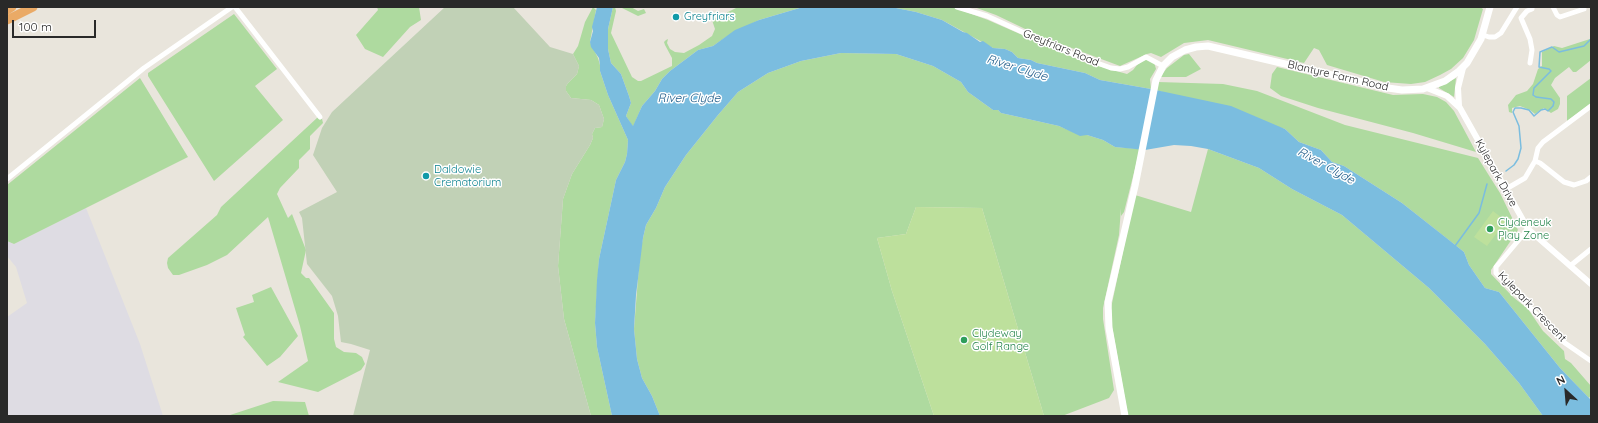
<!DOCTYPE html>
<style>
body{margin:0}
#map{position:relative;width:1598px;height:423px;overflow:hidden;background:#e9e5dc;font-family:Quicksand,sans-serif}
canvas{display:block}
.frame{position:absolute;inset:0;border:8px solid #292929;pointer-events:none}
.north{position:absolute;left:1546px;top:371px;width:40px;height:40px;-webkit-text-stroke:3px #fff;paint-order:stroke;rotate:334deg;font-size:11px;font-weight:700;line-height:16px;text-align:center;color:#292929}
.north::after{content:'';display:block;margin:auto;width:14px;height:18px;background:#292929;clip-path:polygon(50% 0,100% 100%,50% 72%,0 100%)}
.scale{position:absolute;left:12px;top:20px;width:84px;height:18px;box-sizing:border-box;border:2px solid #292929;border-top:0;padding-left:5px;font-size:12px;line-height:14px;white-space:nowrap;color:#292929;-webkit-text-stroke:3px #fff;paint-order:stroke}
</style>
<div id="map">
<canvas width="1598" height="423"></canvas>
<div class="frame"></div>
<div class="north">N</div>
<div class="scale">100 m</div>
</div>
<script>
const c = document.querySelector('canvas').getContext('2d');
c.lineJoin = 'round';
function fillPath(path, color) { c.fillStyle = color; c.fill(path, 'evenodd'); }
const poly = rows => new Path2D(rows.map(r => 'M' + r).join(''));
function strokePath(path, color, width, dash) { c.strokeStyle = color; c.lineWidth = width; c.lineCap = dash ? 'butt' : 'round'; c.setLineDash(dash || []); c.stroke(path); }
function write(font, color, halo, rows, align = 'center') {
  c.font = font + ' Quicksand,sans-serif'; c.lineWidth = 3; c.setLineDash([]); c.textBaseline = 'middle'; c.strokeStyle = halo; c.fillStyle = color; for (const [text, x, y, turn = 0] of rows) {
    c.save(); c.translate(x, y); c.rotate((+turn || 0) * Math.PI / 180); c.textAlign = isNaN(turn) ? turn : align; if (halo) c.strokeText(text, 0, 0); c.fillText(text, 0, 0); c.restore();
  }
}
const industrial = poly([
 [86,208,140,344,163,416,7,416,7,317,27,303,16,267,7,256,7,241,14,244]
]);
const green = poly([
 [377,7,419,7,421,20,410,27,383,57,365,49,356,35,378,10],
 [593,7,596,10,590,42,598,58,600,65,600,71,608,95,628,140,627,154,625,162,616,180,599,259,595,323,597,347,612,416,591,416,564,319,558,266,563,199,572,174,590,145,593,138,592,134,595,128,602,127,604,119,599,105,591,100,571,98,566,91,566,86,568,83,577,74,579,66,573,54,578,46,585,22],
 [613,7,615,7,616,11,611,33,632,77,638,81,641,81,672,66,672,58,665,45,664,42,666,40,668,39,667,43,670,49,675,52,684,53,699,45,712,36,715,29,712,20,738,7,803,7,759,20,726,37,713,46,698,50,670,71,662,79,655,91,642,106,633,127,626,116,631,103,629,96,621,74,611,63,608,49,608,29],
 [620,7,631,7,638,11,644,9,646,13,638,16],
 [891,7,955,8,988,20,1084,62,1127,74,1133,70,1137,65,1144,60,1148,60,1154,62,1156,69,1150,79,1151,89,1100,80,1085,73,1037,63,1031,60,1018,58,1012,52,1005,49,993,48,942,20,916,12],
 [974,7,1480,7,1483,9,1474,40,1463,58,1451,69,1440,75,1425,82,1411,84,1384,82,1327,65,1319,50,1314,48,1304,63,1208,40,1184,43,1161,57,1151,53,1147,54,1120,66,1042,37,996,15],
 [234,14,277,69,255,86,283,120,214,181,148,76,148,73],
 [1590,39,1591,40,1591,60,1576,72,1573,72,1569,67,1555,78,1551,85,1560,98,1560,104,1558,109,1551,113,1544,108,1535,114,1530,110,1520,106,1512,108,1512,113,1509,112,1508,105,1516,95,1527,91,1533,84,1538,69,1542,66,1542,52,1554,46,1562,48],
 [841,53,896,54,933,66,961,82,968,92,993,110,998,110,1001,113,1059,126,1080,135,1087,135,1103,140,1115,147,1140,149,1124,212,1121,216,1121,208,1119,235,1103,308,1103,319,1114,390,1109,398,1062,416,1044,416,982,208,916,207,906,234,877,238,892,291,934,416,660,416,652,396,642,378,637,359,634,329,640,253,643,238,646,225,656,208,665,187,686,155,718,115,738,92,768,73,801,61],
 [1189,54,1201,69,1186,77,1160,77,1167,68,1184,55],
 [1277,67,1393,95,1423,94,1437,97,1446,102,1454,111,1476,152,1413,133,1318,108,1281,96,1270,88,1272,74],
 [140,78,188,157,14,244,7,241,7,185],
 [1456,78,1454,97,1439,88,1439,87],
 [1591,78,1591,103,1567,121,1567,96],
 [1158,82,1223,84,1257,91,1345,125,1478,158,1500,193,1518,230,1491,270,1491,274,1513,297,1528,309,1543,331,1564,351,1565,359,1571,363,1591,386,1591,395,1589,398,1560,368,1499,292,1485,288,1469,265,1464,252,1402,203,1344,166,1332,162,1321,150,1299,142,1285,129,1156,90],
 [318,117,322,119,323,123,310,136,310,149,299,160,299,168,280,188,277,194,288,218,292,214,306,250,301,273,306,278,309,278,334,313,334,339,336,347,344,352,356,353,362,357,365,364,361,370,318,392,278,382,308,361,300,326,268,217,227,255,207,265,179,275,173,275,168,268,167,263,168,258,217,215,221,207],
 [1208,149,1259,168,1292,189,1342,215,1429,288,1485,344,1519,383,1543,416,1128,416,1112,326,1111,308,1135,195,1191,212],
 [271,287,298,336,280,357,267,366,243,337,245,335,236,308,254,302,252,295],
 [273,401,305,402,309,416,227,416]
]);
const cemetery = poly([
 [445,7,513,7,550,47,573,54,579,66,577,74,568,83,566,86,566,91,571,98,591,100,599,105,604,119,602,127,595,128,592,134,593,138,590,145,572,174,563,199,558,266,564,319,591,416,353,416,370,350,351,344,341,342,338,316,332,296,307,264,302,218,299,212,337,192,313,155,322,128,332,112]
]);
const pitch = poly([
 [916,207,982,208,1044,416,934,416,892,291,877,238,906,234],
 [1493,211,1506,221,1487,246,1474,237]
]);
const water = poly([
 [597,7,613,7,608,29,608,49,611,63,621,74,629,96,631,103,626,116,633,126,642,106,655,91,662,79,670,71,698,50,713,46,735,30,759,20,803,7,891,7,916,12,942,20,963,32,967,33,980,42,983,41,993,48,1005,49,1012,52,1018,58,1031,60,1037,63,1085,73,1100,80,1151,89,1231,106,1285,129,1299,142,1321,150,1332,162,1344,166,1402,203,1449,240,1464,252,1469,265,1485,288,1499,292,1560,368,1591,400,1591,416,1543,416,1519,383,1485,344,1429,288,1342,215,1292,189,1259,168,1208,149,1191,146,1174,145,1145,150,1115,147,1103,140,1087,135,1080,136,1059,126,1001,113,998,110,993,110,968,92,961,82,933,66,896,54,841,53,801,61,768,73,738,92,718,115,686,155,665,187,656,208,646,225,643,238,636,295,634,329,637,359,642,378,652,396,660,416,612,416,597,347,595,323,597,280,599,259,616,180,625,162,627,154,628,140,608,95,600,71,600,65,599,58,591,47,590,42,593,31,592,27]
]);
const stream = poly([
 [1506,171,1514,165,1518,159,1521,148,1519,126,1513,112,1515,108,1521,108,1529,110,1534,116,1541,110,1545,109,1548,111,1553,106,1554,102,1551,99,1536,97,1533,95,1534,88,1551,71,1549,69,1539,67,1540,52,1552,47,1559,52,1584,46,1591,39],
 [1455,246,1479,213,1487,184]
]);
const minor = poly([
 [235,7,320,117],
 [957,7,987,16,1064,51,1111,68,1120,69,1128,67,1146,57,1163,66],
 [1553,7,1557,15,1560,17,1584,9],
 [1483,35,1489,37,1495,37,1501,33,1517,7],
 [1530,63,1532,50,1530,39,1521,18,1527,11,1532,9,1532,7],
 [1535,161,1540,163,1564,182,1574,185,1586,181,1591,177],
 [7,179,144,68,232,7],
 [1506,189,1525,178,1535,161,1538,148,1543,142,1591,106],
 [1528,229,1496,267,1496,273,1565,343,1591,361],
 [1570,266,1591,249]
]);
const tertiary = poly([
 [1427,88,1447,96,1460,108,1528,229,1591,284],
 [1459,106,1458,88,1463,68]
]);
const secondary = poly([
 [1125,416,1109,328,1108,302,1135,186,1156,80,1163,66,1172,57,1185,50,1196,47,1208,46,1388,88,1402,90,1423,89,1445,81,1459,71,1467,63,1481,39,1490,7]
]);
const motorway = poly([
 [7,10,12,7],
 [7,20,33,7]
]);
const markers = [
 [676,17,4,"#0f9aa8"],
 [426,176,4,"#0f9aa8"],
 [1490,229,4,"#2e9e5b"],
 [964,340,4,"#2e9e5b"]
];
const cultureNames = [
 ["Greyfriars",684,17],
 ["Daldowie",434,170],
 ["Crematorium",434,183]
];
const streetNames = [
 ["Greyfriars Road",1061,48,22],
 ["Blantyre Farm Road",1338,76,13],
 ["Kylepark Drive",1496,173,61],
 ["Kylepark Crescent",1532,307,46]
];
const leisureNames = [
 ["Clydeneuk",1498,223],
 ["Play Zone",1498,236],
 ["Clydeway",972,334],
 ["Golf Range",972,347]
];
const waterNames = [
 ["River Clyde",1017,68,17],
 ["River Clyde",689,98],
 ["River Clyde",1326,166,29]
];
fillPath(industrial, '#dedce3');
fillPath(green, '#aeda9f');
fillPath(cemetery, '#c1d1b6');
fillPath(pitch, '#bde09c');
fillPath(water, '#7bbddf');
strokePath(stream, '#7bbddf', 1.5);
strokePath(minor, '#fff', 5);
strokePath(tertiary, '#fff', 6);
strokePath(secondary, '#fff', 7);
strokePath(motorway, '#eaaa66', 9);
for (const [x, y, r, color] of markers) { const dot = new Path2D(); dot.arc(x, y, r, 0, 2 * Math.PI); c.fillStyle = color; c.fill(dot); strokePath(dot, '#fff', 1.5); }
write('11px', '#0d838f', '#fff', cultureNames, 'left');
write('11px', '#292929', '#fff', streetNames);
write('11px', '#27864d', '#fff', leisureNames, 'left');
write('italic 12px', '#1d5b89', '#fff', waterNames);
</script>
